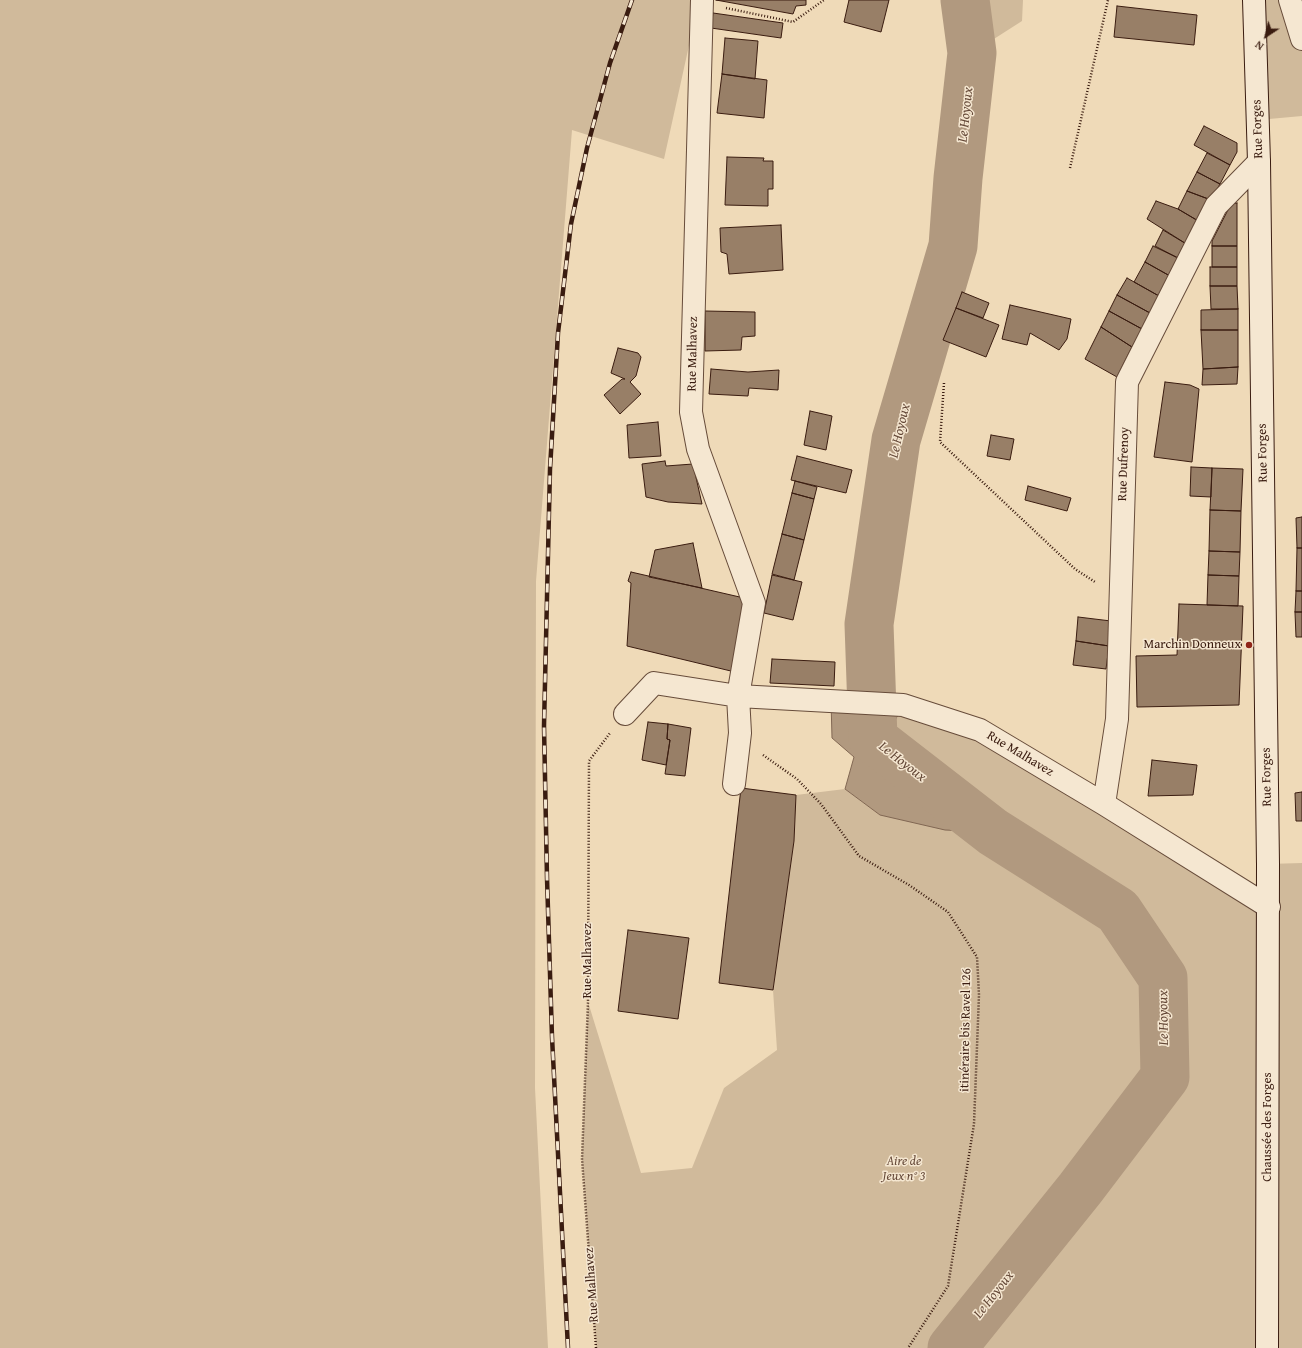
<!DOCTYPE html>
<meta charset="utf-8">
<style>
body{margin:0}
#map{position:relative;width:1302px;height:1348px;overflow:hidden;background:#efdab8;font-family:"Gentium Book Plus",serif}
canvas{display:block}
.north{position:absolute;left:1246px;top:16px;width:40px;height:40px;-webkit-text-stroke:3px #f5e7d1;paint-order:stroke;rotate:215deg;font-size:11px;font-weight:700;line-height:16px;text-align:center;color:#3a1c10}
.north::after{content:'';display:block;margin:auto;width:14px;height:18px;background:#3a1c10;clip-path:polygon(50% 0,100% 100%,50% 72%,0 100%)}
</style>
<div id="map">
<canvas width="1302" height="1348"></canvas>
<div class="north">N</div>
</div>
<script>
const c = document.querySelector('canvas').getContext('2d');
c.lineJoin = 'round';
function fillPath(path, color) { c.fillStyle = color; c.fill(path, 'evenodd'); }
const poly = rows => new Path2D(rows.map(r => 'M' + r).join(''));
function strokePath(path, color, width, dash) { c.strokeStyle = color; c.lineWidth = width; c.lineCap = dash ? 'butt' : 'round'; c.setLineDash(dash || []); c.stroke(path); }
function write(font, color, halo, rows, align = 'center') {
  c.font = font + ' "Gentium Book Plus",serif'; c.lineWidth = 3; c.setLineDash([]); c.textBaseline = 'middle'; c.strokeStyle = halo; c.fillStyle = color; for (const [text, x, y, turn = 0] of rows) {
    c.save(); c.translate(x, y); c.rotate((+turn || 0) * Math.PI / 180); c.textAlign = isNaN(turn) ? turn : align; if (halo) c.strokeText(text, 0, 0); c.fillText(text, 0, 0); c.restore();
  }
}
const green = poly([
 [0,0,699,0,664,159,572,130,536,581,535,1088,548,1348,0,1348],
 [965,0,1023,0,1022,21,972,53],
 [1254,0,1302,0,1302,116,1258,120],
 [903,705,980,730,1268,907,1268,864,1302,863,1302,1348,596,1348,582,1159,588,1002,641,1173,692,1168,724,1088,777,1050,773,990,794,841,796,795,845,789,880,815,975,792,885,738]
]);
const water = poly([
 [831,700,903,705,886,738,975,792,993,832,945,830,880,815,845,789,854,757,832,738,831,700]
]);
const river = poly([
 [952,1348,1080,1189,1165,1077,1163,978,1118,911,993,832,873,739,869,624,896,440,953,246,958,178,972,53,965,0]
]);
const building = poly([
 [716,0,806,0,806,5,796,6,793,14,716,0],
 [849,0,889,0,881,32,844,22,849,0],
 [1117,6,1197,15,1194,45,1114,37,1117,6],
 [713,13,783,23,781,38,711,28,713,13],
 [725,38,758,41,755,79,722,74,725,38],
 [722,74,767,80,764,118,717,113,722,74],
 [1204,126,1237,143,1237,152,1230,165,1194,145,1204,126],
 [1207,153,1230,165,1220,184,1197,172,1207,153],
 [727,157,764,158,763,161,773,161,773,189,768,189,768,206,725,205,727,157],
 [1197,172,1220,184,1211,200,1187,191,1197,172],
 [1187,191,1211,200,1200,222,1178,209,1187,191],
 [1156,201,1178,209,1200,222,1188,245,1147,219,1156,201],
 [1237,203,1237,246,1212,246,1212,241,1231,204,1237,203],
 [781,225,783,270,729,274,727,254,721,252,720,228,781,225],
 [1163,230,1188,245,1180,259,1155,246,1163,230],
 [1153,246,1180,259,1170,276,1145,262,1153,246],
 [1212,246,1237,246,1237,267,1212,267,1212,246],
 [1145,262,1170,276,1159,296,1134,282,1145,262],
 [1210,267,1237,267,1237,286,1210,286,1210,267],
 [1127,278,1159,296,1150,313,1117,295,1127,278],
 [1210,286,1237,286,1238,309,1211,309,1210,286],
 [962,292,989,303,983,318,956,308,962,292],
 [1117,295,1150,313,1142,329,1109,311,1117,295],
 [1010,305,1071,319,1067,339,1059,350,1030,333,1027,345,1002,339,1010,305],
 [956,308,999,325,986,357,943,340,956,308],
 [1238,309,1238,330,1201,330,1201,310,1238,309],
 [705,311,755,312,755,336,742,337,741,350,705,351,705,311],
 [1109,311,1142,329,1132,347,1101,327,1109,311],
 [1101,327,1132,347,1117,377,1085,359,1101,327],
 [1201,330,1238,330,1238,367,1203,369,1201,330],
 [618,348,638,353,641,357,636,376,630,382,641,394,620,414,604,395,622,379,625,379,611,373,618,348],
 [1238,367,1237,384,1202,385,1203,369,1238,367],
 [711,369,748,372,779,370,778,390,749,388,748,396,709,394,711,369],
 [1165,382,1190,385,1199,389,1192,462,1154,457,1165,382],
 [810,411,832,416,826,450,804,445,810,411],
 [658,422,661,456,629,458,627,425,658,422],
 [991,435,1014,439,1010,460,987,456,991,435],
 [797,456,852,470,846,493,791,480,797,456],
 [665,461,666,466,693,464,702,504,668,502,646,497,642,464,665,461],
 [1191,467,1212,468,1211,497,1190,496,1191,467],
 [1212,468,1243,469,1241,511,1210,510,1212,468],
 [795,481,817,487,814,499,792,493,795,481],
 [1028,486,1071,498,1067,511,1025,500,1028,486],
 [792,493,814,499,804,540,782,534,792,493],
 [1210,510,1241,511,1240,552,1209,551,1210,510],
 [1302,517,1302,548,1297,548,1296,518,1302,517],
 [782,534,804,540,794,580,772,574,782,534],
 [693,543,702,588,649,577,655,550,693,543],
 [1297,548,1302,548,1302,591,1296,591,1297,548],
 [1209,551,1240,552,1239,576,1208,575,1209,551],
 [631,572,744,598,735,672,627,646,631,583,628,581,631,572],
 [772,575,802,582,793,620,764,613,772,575],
 [1208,575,1239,576,1238,606,1207,605,1208,575],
 [1296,591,1302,591,1302,612,1295,612,1296,591],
 [1179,604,1243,606,1239,705,1137,707,1136,656,1177,655,1179,604],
 [1295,612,1302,612,1302,637,1296,637,1295,612],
 [1078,617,1111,621,1109,646,1076,641,1078,617],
 [1076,641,1109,646,1106,669,1073,665,1076,641],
 [772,659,835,662,834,686,770,683,772,659],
 [648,722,668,724,667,739,670,740,666,765,642,760,648,722],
 [668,724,691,728,685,776,665,774,670,740,667,739,668,724],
 [1152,760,1197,765,1193,795,1148,796,1152,760],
 [741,788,796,795,794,841,773,990,719,983,741,788],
 [1302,792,1302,821,1296,821,1295,793,1302,792],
 [628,930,689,938,678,1019,618,1011,628,930]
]);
const path = poly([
 [726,8,793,22,824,0],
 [1070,168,1108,0],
 [944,383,940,442,1075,569,1095,582],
 [763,755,797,779,821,804,859,856,909,885,948,912,977,957,979,995,974,1124,948,1286,908,1348],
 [596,1348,582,1159,588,1002,589,761,610,733]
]);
const minor = poly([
 [702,0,691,412,698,449,754,603,738,696,740,733,734,784],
 [1290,0,1302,39],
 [625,714,654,683,738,696,903,705,980,730,1104,804,1269,907],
 [1104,804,1117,719,1127,382,1216,206,1259,162]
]);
const secondary = poly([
 [1254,0,1259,162,1268,864,1267,1348]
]);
const rail = poly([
 [568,1348,552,1037,547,878,544,726,550,469,558,333,571,224,587,148,610,63,632,0]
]);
const markers = [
 [1249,645,4,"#8f2418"]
];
const streetNames = [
 ["Rue Forges",1258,129,-92],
 ["Rue Malhavez",693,354,-89],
 ["Rue Forges",1263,453,-91],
 ["Rue Dufrenoy",1124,464,-88],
 ["Rue Malhavez",1020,754,31],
 ["Rue Forges",1267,777,-91],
 ["Rue Malhavez",588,961,-90],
 ["itinéraire bis Ravel 126",966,1030,-89],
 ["Chaussée des Forges",1268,1127,-90],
 ["Rue Malhavez",592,1285,-94]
];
const poiNames = [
 ["Marchin Donneux",1241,645]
];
const parkNames = [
 ["Aire de",904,1162],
 ["Jeux n° 3",904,1177]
];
const waterNames = [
 ["Le Hoyoux",966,115,-84],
 ["Le Hoyoux",900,431,-77],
 ["Le Hoyoux",902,762,38],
 ["Le Hoyoux",1164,1018,-91],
 ["Le Hoyoux",994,1295,-52]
];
fillPath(green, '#d0ba9b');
fillPath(water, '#b1997f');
strokePath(water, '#816753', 1);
strokePath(river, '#b1997f', 49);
fillPath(building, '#987f67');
strokePath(building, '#3a1c10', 1);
strokePath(minor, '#674c3a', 24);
strokePath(secondary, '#3a1c10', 24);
strokePath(path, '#3a1c10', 2.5, [1, 2]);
strokePath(minor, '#f5e7d1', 22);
strokePath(secondary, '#f5e7d1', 22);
strokePath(rail, '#3a1c10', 4.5);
strokePath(rail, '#f5e7d1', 3, [9]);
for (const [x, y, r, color] of markers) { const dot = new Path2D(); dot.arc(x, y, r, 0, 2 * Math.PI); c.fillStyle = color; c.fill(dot); strokePath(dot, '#f5e7d1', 1.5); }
write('13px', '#3a1c10', '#f5e7d1', streetNames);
write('13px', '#3a1c10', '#f5e7d1', poiNames, 'right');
write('italic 13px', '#674b3a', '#f5e7d1', parkNames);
write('italic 14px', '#644837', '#f5e7d1', waterNames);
</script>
